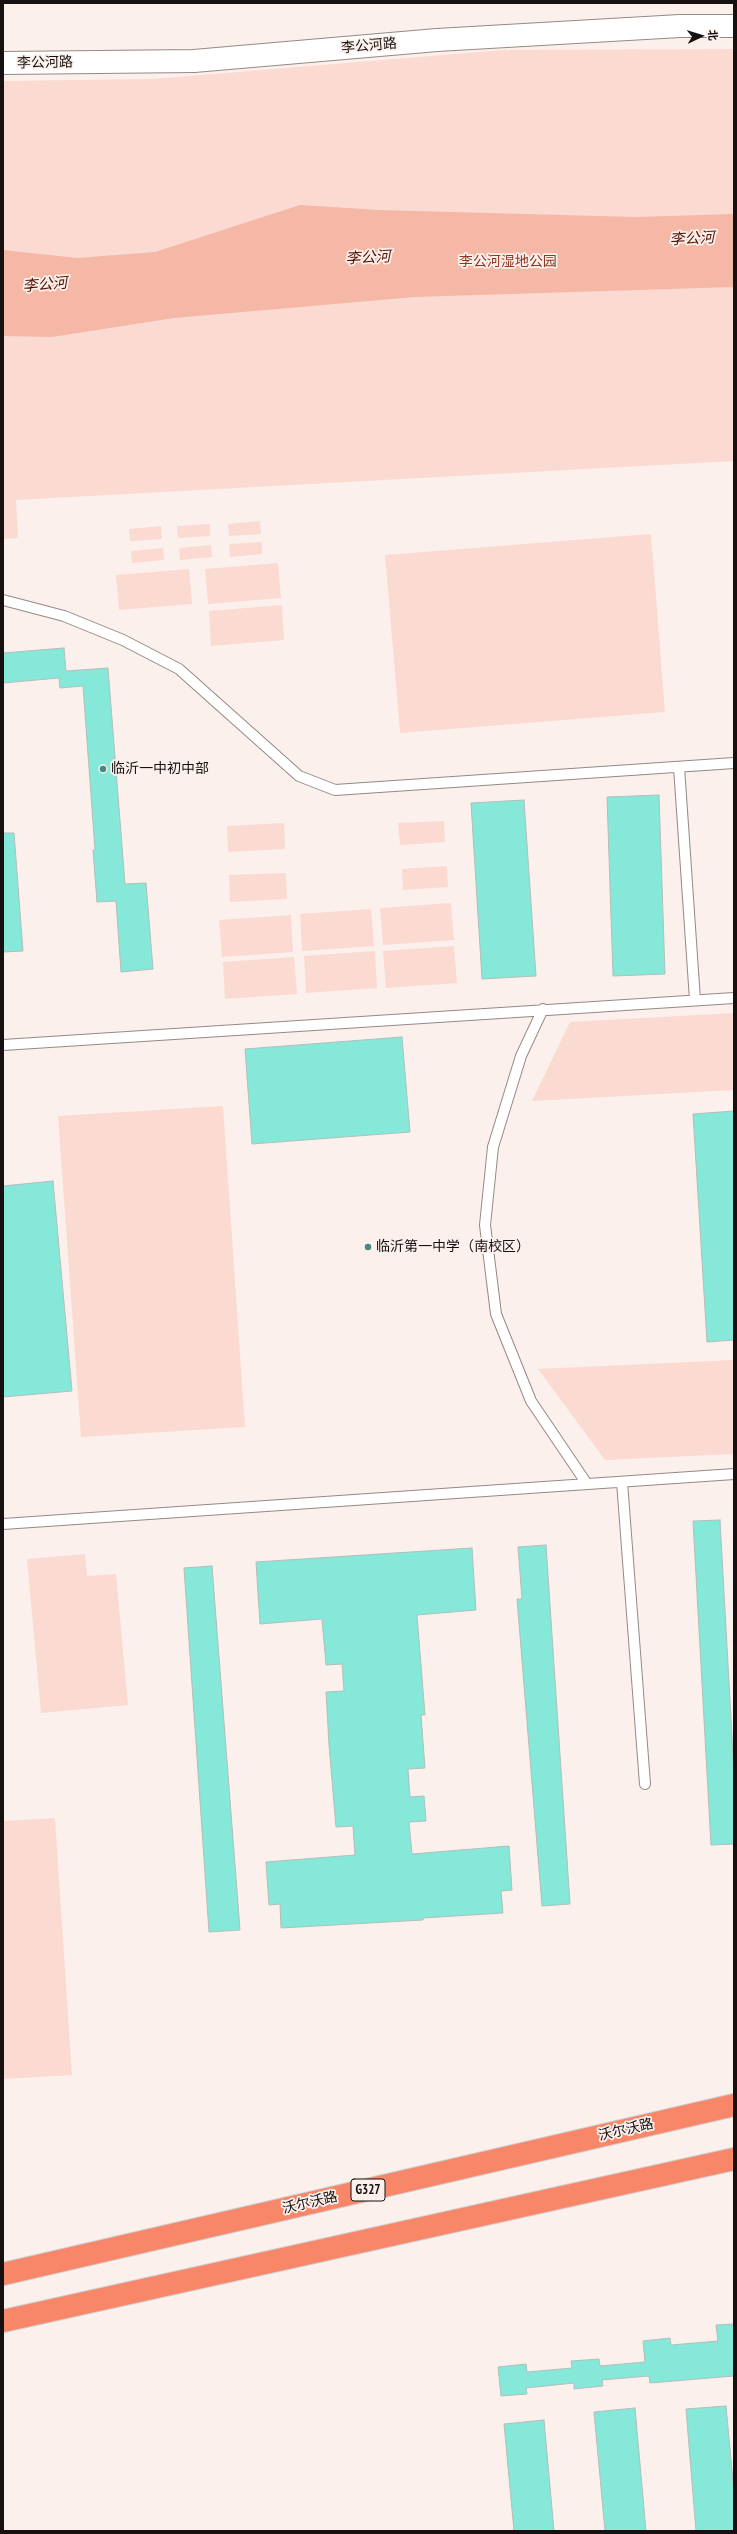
<!DOCTYPE html>
<meta charset="utf-8">
<style>
body{margin:0}
#map{position:relative;width:737px;height:2534px;overflow:hidden;background:#fcf0ec;font-family:"PT Sans Narrow","Noto Sans SC",sans-serif}
canvas{display:block}
.frame{position:absolute;inset:0;border:4px solid #161110;pointer-events:none}
.north{position:absolute;left:681px;top:16px;width:40px;height:40px;-webkit-text-stroke:3px #fcf0ec;paint-order:stroke;rotate:86deg;font-size:11px;font-weight:700;line-height:16px;text-align:center;color:#161110}
.north::after{content:'';display:block;margin:auto;width:14px;height:18px;background:#161110;clip-path:polygon(50% 0,100% 100%,50% 72%,0 100%)}
</style>
<div id="map">
<canvas width="737" height="2534"></canvas>
<div class="frame"></div>
<div class="north">北</div>
</div>
<script>
const c = document.querySelector('canvas').getContext('2d');
c.lineJoin = 'round';
function fillPath(path, color) { c.fillStyle = color; c.fill(path, 'evenodd'); }
const poly = rows => new Path2D(rows.map(r => 'M' + r).join(''));
function strokePath(path, color, width, dash) { c.strokeStyle = color; c.lineWidth = width; c.lineCap = dash ? 'butt' : 'round'; c.setLineDash(dash || []); c.stroke(path); }
function write(font, color, halo, rows, align = 'center') {
  c.font = font + ' "PT Sans Narrow","Noto Sans SC",sans-serif'; c.lineWidth = 3.5; c.setLineDash([]); c.textBaseline = 'middle'; c.strokeStyle = halo; c.fillStyle = color; for (const [text, x, y, turn = 0] of rows) {
    c.save(); c.translate(x, y); c.rotate((+turn || 0) * Math.PI / 180); c.textAlign = isNaN(turn) ? turn : align; if (halo) c.strokeText(text, 0, 0); c.fillText(text, 0, 0); c.restore();
  }
}
const green = poly([
 [734,49,734,461,16,500,18,538,3,539,3,81,153,79,503,50],
 [260,521,261,534,229,536,228,524],
 [210,524,210,536,178,538,177,526],
 [161,526,162,539,130,541,129,529],
 [651,534,665,712,400,733,385,555],
 [262,542,262,554,230,557,229,544],
 [211,545,212,557,180,560,179,548],
 [163,548,164,560,132,563,131,551],
 [278,563,281,598,208,604,205,569],
 [189,569,192,604,119,610,116,575],
 [282,605,284,640,211,646,209,611],
 [444,821,445,842,400,845,398,823],
 [284,823,285,849,228,852,227,826],
 [447,866,448,887,403,890,402,869],
 [286,873,287,899,230,902,229,875],
 [451,903,454,940,383,945,380,908],
 [371,909,374,946,302,951,300,914],
 [291,915,293,952,222,957,219,920],
 [454,946,457,983,386,988,383,951],
 [375,951,377,988,306,993,304,956],
 [294,957,297,994,225,999,223,962],
 [734,1013,734,1090,532,1101,570,1022],
 [223,1106,245,1427,81,1437,58,1116],
 [734,1360,734,1454,605,1460,538,1369],
 [85,1554,87,1576,116,1574,128,1705,41,1713,27,1559],
 [55,1818,72,2075,3,2079,3,1821]
]);
const water = poly([
 [300,205,379,210,635,217,734,214,734,287,415,297,174,318,52,337,3,336,3,250,77,258,155,252]
]);
const building = poly([
 [64,648,66,671,108,668,125,884,146,883,153,969,121,972,116,901,97,902,93,850,95,850,83,686,60,688,59,678,3,683,3,653,64,648],
 [659,795,665,974,613,976,607,797,659,795],
 [524,800,536,976,482,979,471,803,524,800],
 [3,833,14,833,23,951,3,952,3,833],
 [402,1037,410,1132,252,1144,245,1049,402,1037],
 [734,1111,734,1340,707,1342,693,1114,734,1111],
 [53,1181,72,1391,3,1397,3,1186,53,1181],
 [720,1520,734,1773,734,1844,711,1845,693,1521,720,1520],
 [546,1545,570,1904,542,1906,517,1599,522,1599,518,1547,546,1545],
 [472,1548,476,1610,417,1615,425,1715,421,1715,425,1768,408,1769,410,1797,424,1796,426,1821,409,1822,412,1854,509,1846,512,1890,501,1891,503,1913,423,1918,423,1920,281,1928,280,1904,269,1905,266,1862,355,1855,353,1826,336,1827,329,1745,326,1692,344,1691,342,1664,326,1665,322,1619,260,1624,256,1562,472,1548],
 [212,1566,240,1930,209,1932,184,1568,212,1566],
 [734,2324,734,2376,650,2383,649,2376,602,2380,603,2386,574,2389,574,2383,526,2388,527,2394,501,2396,498,2367,526,2364,527,2372,572,2368,571,2361,599,2359,600,2366,645,2362,643,2341,670,2338,671,2345,718,2341,716,2325,734,2324],
 [726,2406,734,2492,734,2531,696,2531,686,2409,726,2406],
 [635,2408,646,2531,605,2531,594,2412,635,2408],
 [544,2420,554,2531,514,2531,504,2424,544,2420]
]);
const lane = poly([
 [3,600,64,616,123,640,179,669,299,776,335,790,734,763],
 [679,767,695,1000],
 [543,1009,521,1056,493,1147,485,1225,496,1314,531,1401,587,1484],
 [3,1045,734,998],
 [622,1482,645,1784],
 [3,1524,734,1474]
]);
const secondary = poly([
 [3,63,194,61,437,40,680,26,734,26]
]);
const highway = poly([
 [3,2274,734,2105],
 [3,2321,734,2159]
]);
const markers = [
 [103,769,4,"#458a80"],
 [368,1247,4,"#458a80"]
];
const shields = [
 [368,2190,34]
];
const shieldNames = [
 ["G327",368,2190]
];
const streetNames = [
 ["李公河路",369,46,-5],
 ["李公河路",45,63,-1],
 ["沃尔沃路",626,2130,-13],
 ["沃尔沃路",310,2203,-13]
];
const parkNames = [
 ["李公河湿地公园",508,262]
];
const poiNames = [
 ["临沂一中初中部",111,769],
 ["临沂第一中学（南校区）",376,1247]
];
const waterNames = [
 ["李公河",692,239,-3],
 ["李公河",368,258,-3],
 ["李公河",45,285,-5]
];
fillPath(green, '#fbdad2');
fillPath(water, '#f5b7a6');
fillPath(building, '#85e8d8');
strokePath(building, '#b1bebb', 1);
strokePath(lane, '#958986', 12);
strokePath(secondary, '#958986', 24);
strokePath(highway, '#d0cfcf', 24);
strokePath(lane, '#fff', 10);
strokePath(secondary, '#fff', 22);
strokePath(highway, '#f8876a', 22);
for (const [x, y, r, color] of markers) { const dot = new Path2D(); dot.arc(x, y, r, 0, 2 * Math.PI); c.fillStyle = color; c.fill(dot); strokePath(dot, '#fcf0ec', 1.5); }
for (const [x, y, w] of shields) { const box = new Path2D(); box.roundRect(x - w / 2, y - 11, w, 22, 3); c.fillStyle = '#fcf0ec'; c.fill(box); strokePath(box, '#161110', 1); }
write('bold 13px', '#161110', null, shieldNames);
write('14px', '#161110', '#fcf0ec', streetNames);
write('14px', '#8f3620', '#fcf0ec', parkNames);
write('14px', '#161110', '#fcf0ec', poiNames, 'left');
write('italic 15px', '#551202', '#fcf0ec', waterNames);
</script>
